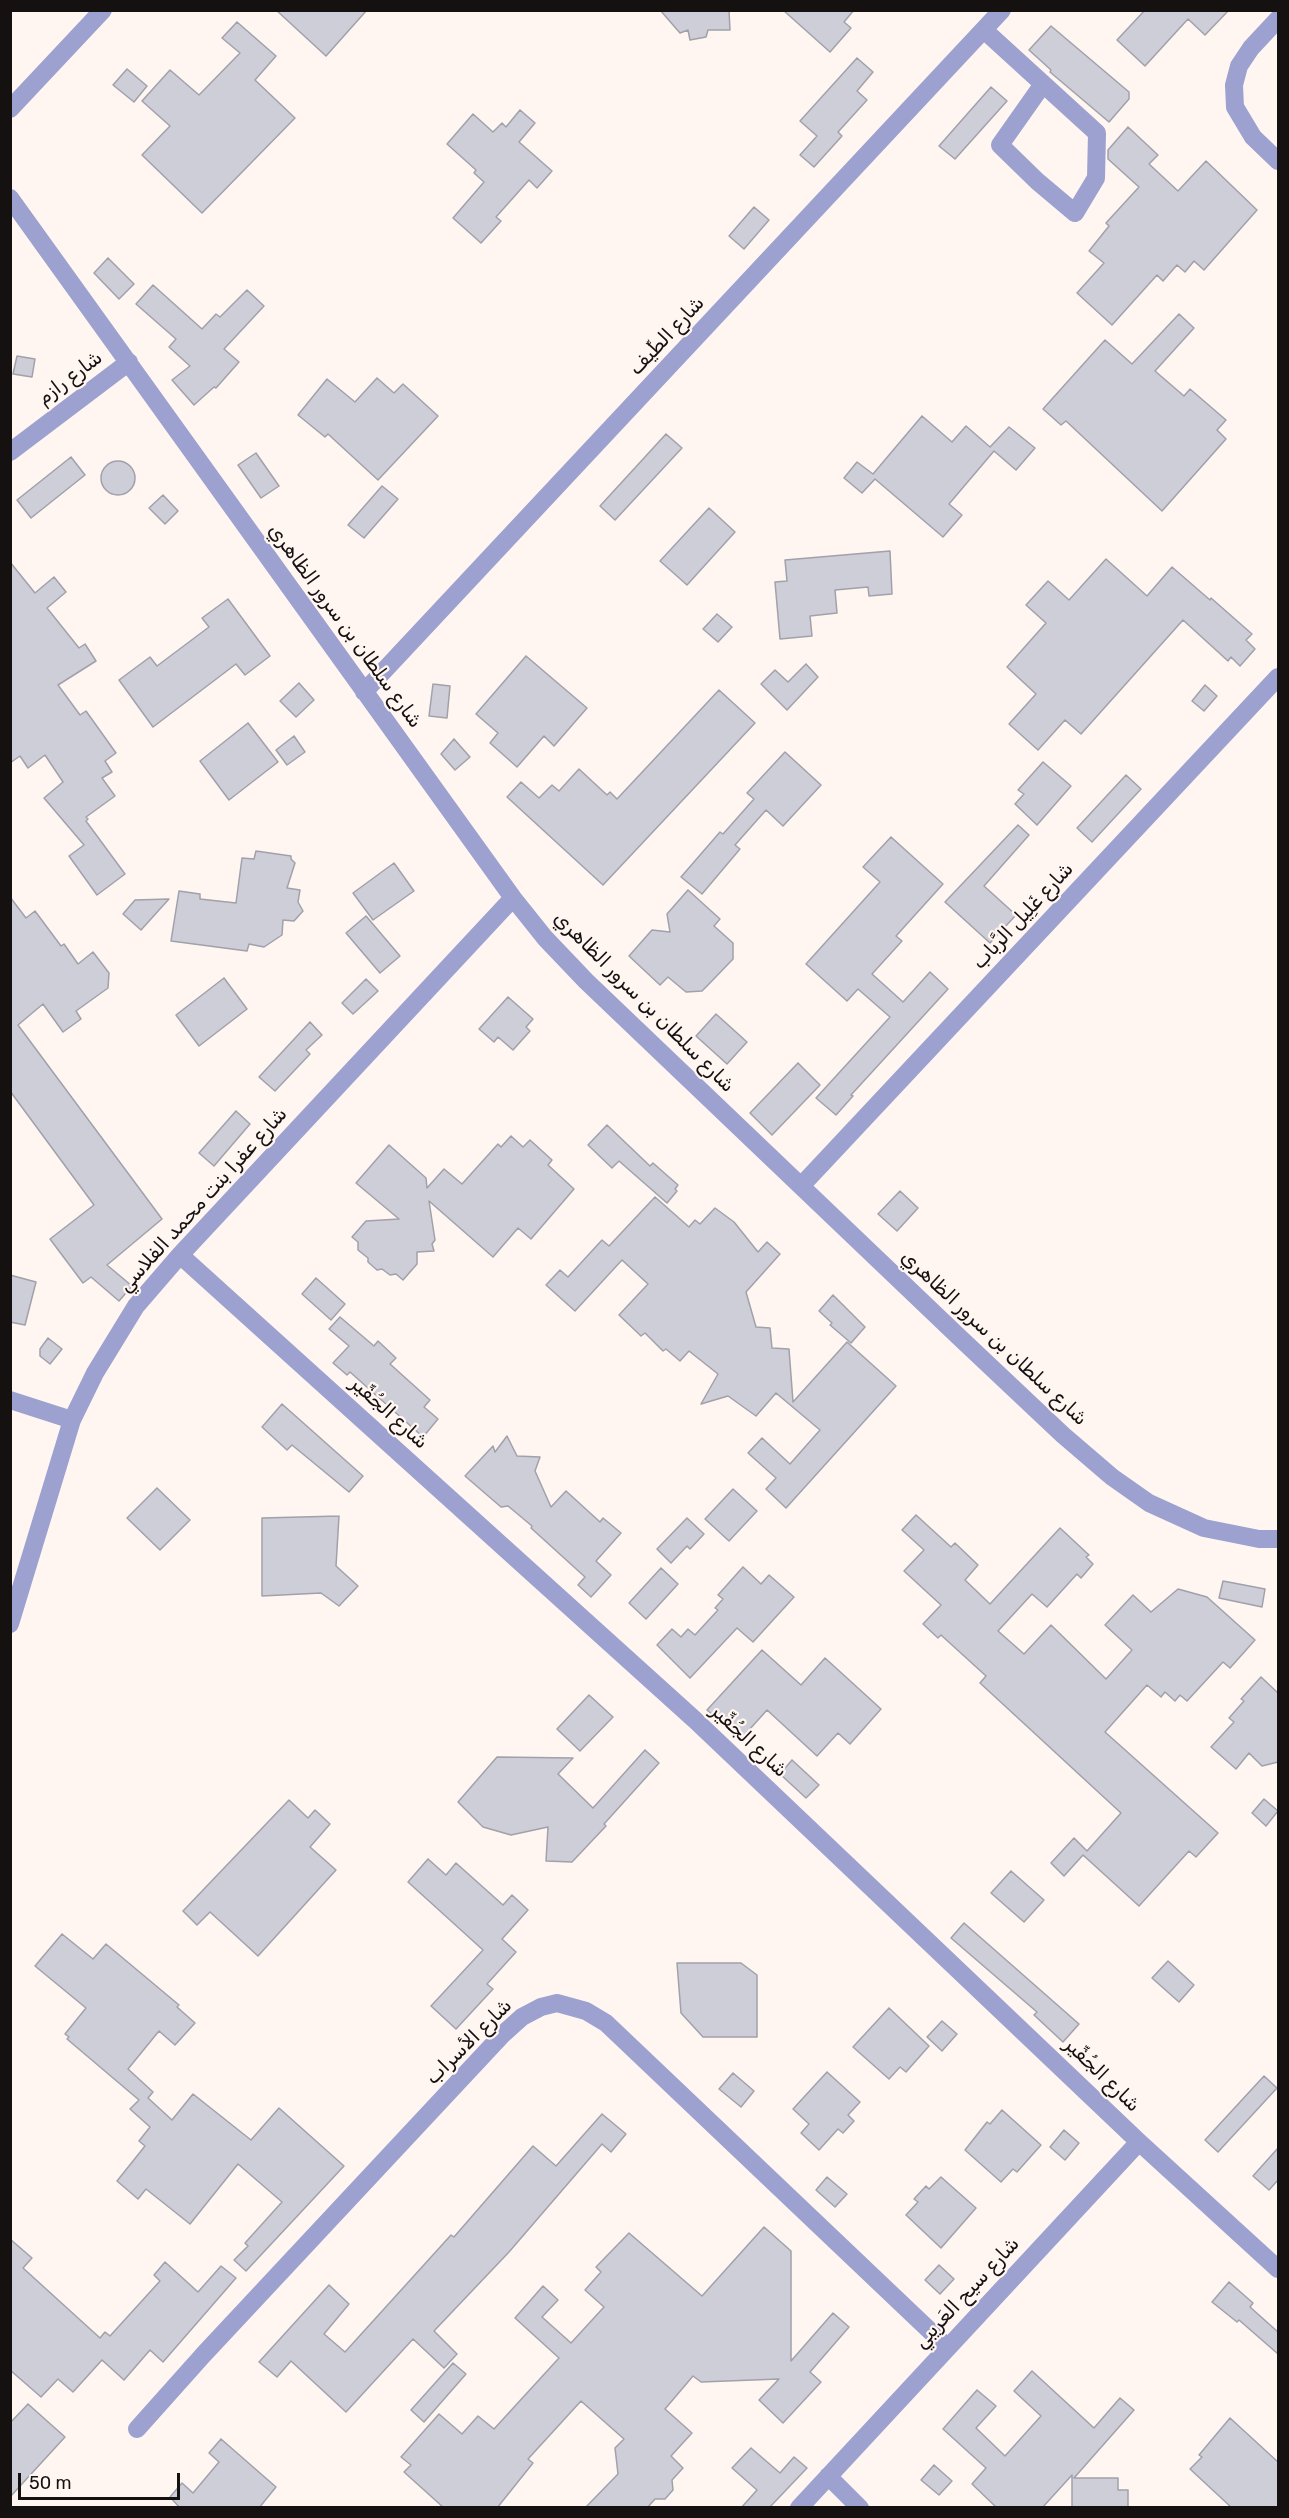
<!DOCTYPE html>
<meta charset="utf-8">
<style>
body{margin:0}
#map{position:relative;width:1289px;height:2518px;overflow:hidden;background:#fff6f2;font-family:Rubik,sans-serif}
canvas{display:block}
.frame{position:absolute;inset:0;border:12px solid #151110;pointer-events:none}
.scale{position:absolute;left:18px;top:2473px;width:162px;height:27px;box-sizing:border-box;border:3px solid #151110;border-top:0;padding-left:8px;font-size:18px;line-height:21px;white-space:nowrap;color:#151110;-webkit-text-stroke:4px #fff6f2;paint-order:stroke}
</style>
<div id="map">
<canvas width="1289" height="2518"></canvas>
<div class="frame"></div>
<div class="scale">50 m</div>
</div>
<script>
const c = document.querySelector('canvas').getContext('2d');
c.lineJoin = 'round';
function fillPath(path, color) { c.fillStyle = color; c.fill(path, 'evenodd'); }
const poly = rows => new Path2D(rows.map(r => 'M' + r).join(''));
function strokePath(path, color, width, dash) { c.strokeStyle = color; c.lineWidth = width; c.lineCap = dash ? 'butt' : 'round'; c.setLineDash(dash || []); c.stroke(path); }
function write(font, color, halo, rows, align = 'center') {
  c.font = font + ' Rubik,Cairo,sans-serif'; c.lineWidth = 4.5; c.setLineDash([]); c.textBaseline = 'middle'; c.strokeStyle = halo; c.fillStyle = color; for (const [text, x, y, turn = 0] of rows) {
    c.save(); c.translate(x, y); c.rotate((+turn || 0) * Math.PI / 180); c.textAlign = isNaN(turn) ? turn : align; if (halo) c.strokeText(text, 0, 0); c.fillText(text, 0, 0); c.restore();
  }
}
const building = poly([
 [276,10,367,10,326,56,276,10],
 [660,10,729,10,730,30,708,30,706,37,690,40,688,30,680,33,660,10],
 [783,10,854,10,844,22,851,28,830,52,783,10],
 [1145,10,1229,10,1205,35,1188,19,1145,66,1117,40,1145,10],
 [237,22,276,56,255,80,295,118,202,213,142,155,170,126,142,101,170,70,199,95,240,53,222,38,237,22],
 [1051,26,1129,92,1129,99,1109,122,1050,72,1051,70,1029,50,1051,26],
 [857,58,873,72,857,91,867,100,838,132,842,136,814,167,800,155,817,136,800,121,857,58],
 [127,69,147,86,134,102,113,85,127,69],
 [991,87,1007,101,955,159,939,146,991,87],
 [520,110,535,123,519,142,552,171,537,188,529,180,496,217,501,221,481,243,453,218,484,182,474,173,476,170,447,144,473,114,493,132,502,123,506,127,520,110],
 [1128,127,1158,155,1149,164,1178,191,1206,161,1257,210,1204,270,1194,261,1185,272,1177,265,1163,281,1157,275,1112,325,1077,293,1104,263,1089,251,1109,226,1106,223,1139,187,1108,159,1108,150,1128,127],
 [754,207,769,220,744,249,729,236,754,207],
 [108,258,134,284,119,299,94,273,108,258],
 [153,285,202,329,216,314,220,317,247,290,264,306,224,349,239,362,216,388,214,387,194,405,172,380,190,366,169,347,176,339,136,304,153,285],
 [1179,314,1194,328,1155,371,1184,396,1190,389,1226,420,1217,430,1226,439,1162,511,1066,421,1061,425,1043,409,1105,340,1132,364,1179,314],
 [17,356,35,359,32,377,13,374,17,356],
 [377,378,394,393,403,384,438,416,378,480,328,434,325,437,298,415,327,379,355,402,377,378],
 [922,416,952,442,966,426,990,447,1009,427,1035,448,1016,470,994,451,949,504,962,515,943,537,875,479,862,493,844,478,857,462,873,474,922,416],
 [666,434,682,448,615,520,600,506,666,434],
 [256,453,279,486,261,498,238,465,256,453],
 [71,457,85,475,31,518,17,500,71,457],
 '101 478a17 17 0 1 1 34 0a17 17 0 1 1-34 0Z',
 [382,486,398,499,364,538,348,525,382,486],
 [163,495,178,511,165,524,149,508,163,495],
 [709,508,735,532,687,585,660,561,709,508],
 [890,551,892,594,869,596,868,587,835,590,837,613,810,616,812,636,780,639,775,582,787,581,785,560,890,551],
 [1106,559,1147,596,1172,567,1210,600,1211,598,1252,634,1246,640,1255,649,1240,666,1231,657,1228,661,1183,620,1081,734,1065,720,1038,750,1009,724,1036,694,1007,667,1046,623,1026,605,1048,581,1069,600,1106,559],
 [10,562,35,593,54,577,66,592,47,608,79,648,85,644,96,661,58,685,80,715,86,711,116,753,105,761,112,772,102,778,115,796,86,817,88,819,86,821,125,874,97,895,69,856,84,845,44,798,63,782,45,755,28,768,20,756,10,763,10,562],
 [228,599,270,656,245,675,236,664,153,727,119,680,150,657,157,666,209,627,202,618,228,599],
 [717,614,732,627,718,642,703,629,717,614],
 [526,656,587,708,554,746,544,736,517,767,490,743,498,733,476,714,526,656],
 [806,664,818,677,787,710,761,684,775,670,788,682,806,664],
 [299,683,314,700,296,717,280,701,299,683],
 [433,684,450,686,447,718,429,716,433,684],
 [1205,685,1217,696,1204,711,1192,701,1205,685],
 [719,690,755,723,603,885,507,797,521,782,539,798,552,785,559,791,579,769,607,795,610,792,617,799,719,690],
 [248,723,278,762,229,800,200,761,248,723],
 [294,736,305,752,287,765,276,750,294,736],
 [454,739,470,757,455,770,441,754,454,739],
 [785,752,821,785,783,826,766,810,735,845,740,849,702,894,681,877,720,832,723,834,754,799,747,793,785,752],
 [1043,762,1071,786,1037,825,1015,804,1024,794,1018,790,1043,762],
 [1126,775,1141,789,1092,842,1077,828,1126,775],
 [1018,825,1029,835,984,886,1016,915,990,943,945,902,1018,825],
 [891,837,943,884,896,936,902,941,872,974,903,1002,930,972,948,989,851,1095,853,1096,836,1115,816,1098,890,1017,858,989,847,1001,806,964,880,882,863,867,891,837],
 [256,851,291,856,291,859,295,863,287,888,300,890,298,902,303,911,294,921,283,920,282,935,264,947,249,944,247,951,171,941,179,891,200,894,200,899,236,903,242,858,254,859,256,851],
 [394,863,414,891,373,920,353,893,394,863],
 [688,890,720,919,714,926,733,943,733,959,708,985,702,991,686,992,668,977,660,985,629,956,652,930,670,932,667,914,688,890],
 [10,897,26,918,35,911,61,946,64,944,78,964,93,952,109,973,108,988,76,1011,81,1019,63,1032,43,1004,18,1025,162,1219,107,1265,132,1286,119,1301,91,1277,83,1283,50,1239,94,1205,10,1091,10,897],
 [169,899,141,930,123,914,135,900,169,899],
 [366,916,400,956,380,973,346,933,366,916],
 [224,978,247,1009,199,1046,176,1015,224,978],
 [366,979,378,991,353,1014,342,1003,366,979],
 [508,997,533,1019,526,1027,530,1031,513,1050,498,1037,494,1042,479,1029,508,997],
 [716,1014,747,1042,727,1064,696,1036,716,1014],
 [310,1022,322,1035,306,1050,310,1054,275,1091,259,1077,310,1022],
 [798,1063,820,1085,772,1135,750,1113,798,1063],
 [236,1111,250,1124,214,1166,199,1153,236,1111],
 [607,1125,650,1166,653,1163,678,1185,675,1189,677,1191,667,1203,619,1161,612,1168,588,1145,607,1125],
 [511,1136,523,1147,530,1140,552,1160,548,1165,574,1189,531,1239,518,1228,493,1257,429,1201,435,1240,432,1244,434,1251,417,1252,417,1264,403,1280,396,1274,390,1275,382,1269,377,1270,368,1262,368,1258,358,1250,358,1242,352,1237,366,1221,399,1219,356,1183,389,1145,426,1178,427,1188,444,1169,462,1184,498,1144,501,1147,511,1136],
 [900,1191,918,1208,897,1231,878,1214,900,1191],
 [655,1197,689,1227,695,1220,700,1224,715,1208,734,1222,758,1252,767,1242,780,1254,746,1292,756,1327,770,1328,772,1348,789,1349,793,1402,847,1342,896,1386,786,1508,766,1489,776,1478,748,1453,762,1438,790,1464,820,1430,776,1393,756,1416,728,1396,701,1404,718,1374,689,1351,680,1361,666,1349,663,1351,645,1333,641,1336,619,1315,648,1284,622,1260,575,1311,546,1285,560,1270,568,1277,602,1240,609,1246,655,1197],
 [10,1275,36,1282,25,1325,10,1322,10,1275],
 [316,1278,345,1304,331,1320,302,1294,316,1278],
 [833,1295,865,1327,851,1343,830,1325,832,1323,819,1311,833,1295],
 [340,1317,374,1346,378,1341,396,1358,390,1364,430,1400,424,1407,438,1419,423,1437,350,1372,347,1375,333,1363,349,1346,329,1329,340,1317],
 [48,1338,62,1349,50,1364,40,1356,40,1349,48,1338],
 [282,1404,363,1476,349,1492,292,1445,287,1450,262,1427,282,1404],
 [507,1436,517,1456,540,1457,535,1471,551,1507,566,1491,600,1522,603,1518,621,1533,596,1561,611,1575,591,1597,578,1585,585,1577,531,1528,532,1526,508,1506,501,1507,465,1476,493,1446,495,1452,507,1436],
 [157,1488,190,1520,160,1550,127,1518,157,1488],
 [733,1489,757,1511,729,1541,705,1519,733,1489],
 [916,1515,951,1547,955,1543,978,1565,965,1580,990,1604,1060,1528,1089,1555,1086,1557,1093,1564,1081,1578,1077,1574,1047,1607,1032,1594,998,1631,1024,1654,1051,1625,1106,1679,1132,1650,1105,1625,1133,1595,1151,1612,1178,1589,1207,1597,1255,1640,1230,1668,1223,1662,1187,1701,1180,1695,1175,1701,1165,1692,1161,1697,1147,1685,1105,1732,1218,1833,1196,1857,1189,1851,1139,1906,1083,1855,1064,1876,1051,1863,1074,1838,1087,1851,1121,1813,980,1683,986,1676,941,1635,938,1638,923,1624,941,1605,904,1571,924,1550,902,1530,916,1515],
 [339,1516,336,1566,358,1586,339,1606,321,1593,262,1596,262,1518,339,1516],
 [687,1518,704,1534,690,1549,687,1546,671,1563,657,1549,687,1518],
 [743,1567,761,1584,769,1575,794,1597,753,1642,737,1628,690,1678,657,1645,672,1629,681,1637,688,1629,695,1635,718,1610,715,1608,723,1599,718,1595,743,1567],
 [661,1568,678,1584,646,1619,629,1603,661,1568],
 [1223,1581,1265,1589,1262,1607,1219,1598,1223,1581],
 [762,1650,801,1685,825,1658,881,1709,850,1744,838,1733,817,1756,767,1710,740,1740,707,1710,762,1650],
 [1261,1677,1278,1693,1278,1762,1262,1766,1249,1753,1236,1769,1211,1747,1234,1722,1229,1718,1244,1701,1241,1699,1261,1677],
 [589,1695,613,1717,580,1751,557,1729,589,1695],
 [645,1750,659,1763,604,1824,606,1826,572,1862,546,1861,548,1827,511,1835,483,1827,458,1802,497,1757,573,1758,558,1774,593,1808,645,1750],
 [792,1760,819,1785,806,1798,780,1774,792,1760],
 [1264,1799,1278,1811,1266,1826,1252,1813,1264,1799],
 [289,1800,308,1818,315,1810,330,1824,310,1847,336,1870,258,1956,210,1912,197,1925,183,1911,289,1800],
 [428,1859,446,1875,456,1863,503,1905,512,1895,528,1910,502,1939,516,1952,487,1984,493,1989,456,2029,431,2006,483,1950,408,1882,428,1859],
 [1011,1871,1044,1900,1024,1922,991,1893,1011,1871],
 [964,1923,1079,2024,1063,2042,1034,2015,1037,2012,951,1938,964,1923],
 [62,1934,93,1959,106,1944,179,2005,177,2007,195,2023,175,2045,159,2031,128,2069,153,2092,148,2098,172,2120,193,2094,251,2140,279,2108,344,2166,246,2271,234,2260,248,2246,245,2243,282,2202,238,2164,190,2224,146,2189,138,2199,117,2181,145,2146,139,2141,150,2127,130,2109,139,2100,67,2039,69,2037,65,2034,86,2008,35,1966,62,1934],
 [1168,1961,1194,1985,1179,2002,1152,1978,1168,1961],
 [677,1963,741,1963,757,1975,757,2037,703,2037,681,2013,677,1963],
 [889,2008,929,2046,906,2072,900,2067,889,2079,853,2047,889,2008],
 [942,2021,957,2034,942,2051,927,2037,942,2021],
 [827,2072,860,2102,848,2115,854,2121,843,2133,838,2129,819,2150,801,2133,809,2124,793,2109,827,2072],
 [733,2073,754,2091,741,2107,719,2089,733,2073],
 [1264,2076,1277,2088,1218,2152,1205,2140,1264,2076],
 [1002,2110,1041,2145,1017,2172,1013,2169,1001,2182,965,2150,987,2122,990,2124,1002,2110],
 [602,2114,626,2134,611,2152,602,2144,509,2252,434,2331,457,2354,444,2368,413,2339,346,2412,291,2361,277,2377,259,2362,329,2285,349,2304,324,2334,345,2352,451,2235,454,2237,533,2146,556,2166,602,2114],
 [1064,2130,1079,2143,1065,2160,1050,2147,1064,2130],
 [1278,2148,1278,2180,1269,2190,1253,2176,1278,2148],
 [827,2177,847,2194,835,2207,816,2190,827,2177],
 [941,2177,976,2208,941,2248,906,2215,918,2202,914,2199,926,2186,929,2189,941,2177],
 [764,2227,791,2251,791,2361,833,2313,849,2327,810,2372,821,2382,783,2423,759,2400,779,2379,701,2382,693,2376,665,2409,692,2433,671,2456,683,2468,672,2480,673,2490,665,2499,655,2499,647,2508,585,2508,618,2474,615,2448,624,2439,581,2401,528,2459,533,2463,497,2508,444,2508,404,2472,411,2465,401,2457,439,2414,462,2434,478,2416,494,2429,559,2358,515,2318,543,2286,558,2300,542,2317,571,2343,604,2307,585,2290,601,2272,596,2267,629,2233,702,2296,764,2227],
 [10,2239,32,2258,23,2268,100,2338,105,2332,110,2336,160,2281,154,2275,165,2262,198,2292,221,2266,236,2278,163,2362,150,2350,124,2380,102,2360,73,2392,58,2379,41,2397,10,2370,10,2239],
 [939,2265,954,2279,940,2294,925,2280,939,2265],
 [1229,2282,1253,2303,1250,2307,1278,2332,1278,2354,1239,2320,1237,2322,1212,2302,1229,2282],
 [453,2363,466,2374,424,2422,411,2410,453,2363],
 [1032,2371,1094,2428,1120,2398,1134,2410,1074,2478,1118,2478,1118,2490,1128,2490,1128,2508,1072,2508,1072,2475,1042,2508,997,2508,972,2484,986,2468,943,2429,977,2390,996,2406,976,2428,1005,2456,1041,2416,1014,2391,1032,2371],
 [28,2404,65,2437,10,2497,10,2423,28,2404],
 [1230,2418,1278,2462,1278,2508,1232,2508,1190,2469,1202,2457,1199,2455,1230,2418],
 [221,2439,276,2487,259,2508,180,2508,170,2497,182,2483,193,2493,219,2462,209,2453,221,2439],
 [751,2448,780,2473,794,2457,807,2468,769,2508,741,2508,757,2490,732,2468,751,2448],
 [934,2465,952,2481,939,2495,921,2480,934,2465]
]);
const minor = poly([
 [1278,19,1251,48,1239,66,1234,85,1235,107,1253,137,1278,161],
 [984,30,1097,133,1096,178,1075,213,1037,181,1000,145,1043,84],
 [10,109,103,10],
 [10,198,513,898,545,938,586,981,958,1336,1063,1435,1112,1477,1149,1503,1204,1528,1259,1539,1278,1539],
 [10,452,129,362],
 [364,692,1002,10],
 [801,1186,1278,677],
 [180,1255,695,1720,1139,2142,1278,2269],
 [10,1400,72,1420],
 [10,1624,72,1420,95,1373,136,1306,180,1255,513,898],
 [137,2429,204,2354,502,2035,522,2017,541,2007,557,2003,586,2011,606,2023,947,2347],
 [828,2476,860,2508],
 [799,2508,1139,2142]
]);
const streetNames = [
 ["شارع الطِّيف",667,336,-47],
 ["شارع رازم",70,378,-37],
 ["شارع سلطان بن سرور الظاهري",345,626,54],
 ["شارع غَلِيل الرَّباب",1023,916,-47],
 ["شارع سلطان بن سرور الظاهري",644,1002,45],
 ["شارع عفرا بنت محمد الفلاسي",203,1200,-48],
 ["شارع سلطان بن سرور الظاهري",994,1338,43],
 ["شارع الجُفِّير",389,1413,42],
 ["شارع الجُفِّير",749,1741,43],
 ["شارع الأسراب",469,2042,-45],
 ["شارع الجُفِّير",1102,2075,44],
 ["شارع سيح العَريبي",967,2293,-47]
];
fillPath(building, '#ceced8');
strokePath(building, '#a0a1aa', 1.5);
strokePath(minor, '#9ca1cf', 18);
write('20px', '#151110', '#fff6f2', streetNames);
</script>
